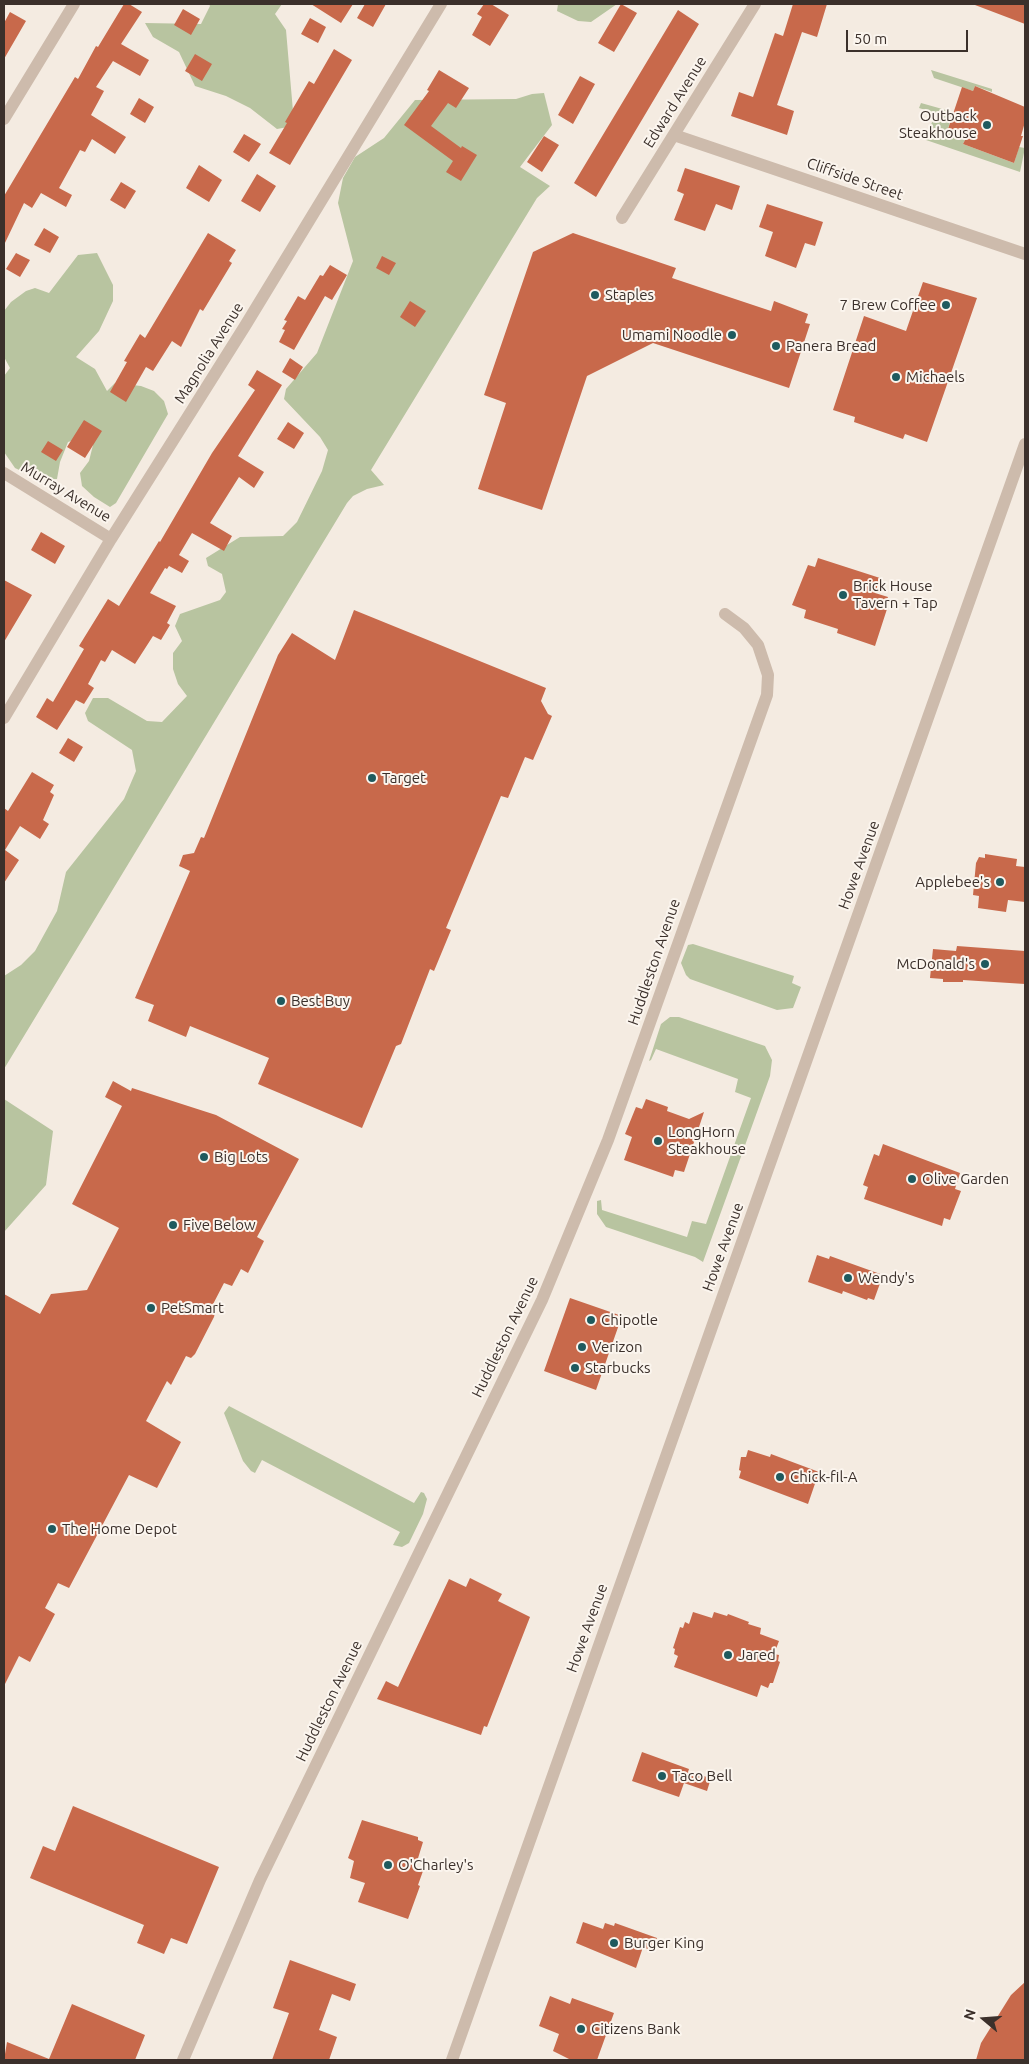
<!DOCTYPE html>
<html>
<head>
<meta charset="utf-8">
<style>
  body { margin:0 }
  #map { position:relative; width:1029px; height:2064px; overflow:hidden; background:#f4ebe1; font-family:Ubuntu,sans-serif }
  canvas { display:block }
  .frame { position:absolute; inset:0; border:5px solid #3b302b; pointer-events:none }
  .north { position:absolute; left:959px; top:1994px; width:50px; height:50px; -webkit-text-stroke:4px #fbf5ee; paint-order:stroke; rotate:288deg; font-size:14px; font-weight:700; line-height:20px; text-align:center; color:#3b302b }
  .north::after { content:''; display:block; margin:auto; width:18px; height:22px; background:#3b302b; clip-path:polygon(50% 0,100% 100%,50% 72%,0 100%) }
  .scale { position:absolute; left:846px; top:30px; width:122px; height:22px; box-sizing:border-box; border:2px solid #3b302b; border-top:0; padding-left:6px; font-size:15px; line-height:18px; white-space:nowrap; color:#3b302b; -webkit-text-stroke:4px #fbf5ee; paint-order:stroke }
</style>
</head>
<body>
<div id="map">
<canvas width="1029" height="2064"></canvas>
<div class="frame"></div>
<div class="north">N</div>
<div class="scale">50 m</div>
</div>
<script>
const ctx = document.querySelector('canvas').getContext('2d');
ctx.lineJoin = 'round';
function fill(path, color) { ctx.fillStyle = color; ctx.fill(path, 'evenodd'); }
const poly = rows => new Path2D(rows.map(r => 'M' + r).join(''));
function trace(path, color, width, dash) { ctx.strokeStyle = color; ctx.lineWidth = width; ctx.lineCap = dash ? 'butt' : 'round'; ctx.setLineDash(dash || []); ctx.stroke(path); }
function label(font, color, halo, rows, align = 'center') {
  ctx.font = font + ' Ubuntu,sans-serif'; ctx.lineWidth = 4; ctx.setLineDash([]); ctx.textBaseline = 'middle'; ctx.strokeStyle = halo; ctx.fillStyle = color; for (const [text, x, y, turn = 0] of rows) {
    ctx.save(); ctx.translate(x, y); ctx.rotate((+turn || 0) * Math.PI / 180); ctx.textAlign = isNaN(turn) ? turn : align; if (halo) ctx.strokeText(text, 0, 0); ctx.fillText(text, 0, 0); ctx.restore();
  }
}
const green = poly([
  [209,4,282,4,275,14,286,30,294,123,288,127,277,129,250,108,226,96,195,86,179,52,153,37,145,23,201,24,210,6],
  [558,4,617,4,591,22,578,21,557,11],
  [931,70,992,89,992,92,975,86,973,91,934,78],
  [544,93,552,125,520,167,550,186,537,198,371,470,384,485,367,489,353,496,347,503,4,1069,4,976,21,965,35,951,57,911,66,872,124,799,136,771,132,750,88,721,85,713,93,698,108,698,147,721,162,722,187,696,178,684,173,669,173,653,182,641,175,626,180,614,220,600,226,592,222,574,208,566,206,558,240,537,283,536,297,522,322,471,328,450,320,437,284,399,286,389,317,353,353,261,338,203,343,178,355,157,384,138,415,100,516,99,532,94],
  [921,103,953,112,947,132,966,138,963,144,1014,163,1019,147,1025,148,1020,172,926,140,935,113,919,108],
  [97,253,113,285,113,301,99,331,76,357,95,369,107,391,115,383,141,386,154,391,164,401,168,414,116,503,110,507,94,497,82,486,80,473,89,461,93,445,81,438,68,442,60,462,57,479,40,480,15,468,4,452,4,376,10,368,4,357,4,311,11,302,26,291,35,288,49,293,78,255],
  [693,944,794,976,792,983,801,987,793,1008,777,1010,690,979,686,975,681,963,688,945],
  [670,1017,679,1017,765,1046,772,1060,770,1076,703,1262,695,1257,606,1227,597,1214,597,1201,601,1200,602,1210,687,1237,692,1221,706,1224,751,1098,735,1092,738,1079,656,1049,651,1060,649,1061,661,1024],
  [4,1099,53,1131,46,1185,4,1232],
  [229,1406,414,1503,421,1492,424,1493,427,1499,423,1514,409,1543,402,1547,393,1545,400,1532,262,1460,255,1473,251,1471,243,1461,224,1413]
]);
const building = poly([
  [124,4,129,4,142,12,121,44,149,60,140,76,113,61,96,87,104,91,91,115,126,137,115,154,92,139,85,152,80,150,59,188,72,195,66,207,41,193,32,208,24,203,4,245,4,196,75,77,78,79,96,46,98,47],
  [311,4,353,4,341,23],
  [365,4,386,4,373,27,357,18],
  [484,4,491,4,509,15,490,46,472,35,482,17,477,14],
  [621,4,637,13,614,52,598,43],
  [793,4,827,4,817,37,802,32,777,105,794,111,787,135,731,116,739,92,753,97,775,33,783,36],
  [976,4,1025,4,1025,24,975,5],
  [183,9,200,19,191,35,174,25],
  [678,10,699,24,596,197,574,183],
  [10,12,26,21,4,59,4,23],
  [310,18,326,27,318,43,301,34],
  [334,49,352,60,290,165,269,153,287,123,285,122,309,81,314,84],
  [195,54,212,64,202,81,185,71],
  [439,70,469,88,456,108,448,103,431,126,461,148,462,146,477,155,461,181,446,172,453,161,404,125,429,91,427,90],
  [580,76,595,84,573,124,558,115],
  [975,86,1025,107,1025,122,1021,136,1023,136,1014,163,963,144,966,138,947,132,962,87,973,91],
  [139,98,154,107,145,123,130,114],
  [244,134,261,144,249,162,233,152],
  [544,136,559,145,542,172,527,162],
  [199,165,222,180,209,202,186,188],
  [685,168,740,186,732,210,716,204,705,231,674,220,684,194,677,191],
  [257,174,276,186,260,212,241,201],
  [121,182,136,191,125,209,110,200],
  [767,204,823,222,815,246,805,243,796,268,765,256,773,232,759,227],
  [44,228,59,237,50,253,34,245],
  [208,233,236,250,229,261,232,263,203,311,200,309,181,347,172,341,153,371,146,367,126,402,110,392,127,362,124,361,140,334,145,338],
  [573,233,676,268,672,278,771,311,774,301,808,314,805,323,810,324,789,388,653,343,587,376,542,510,478,489,506,403,484,395,533,252],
  [16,253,30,260,20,277,6,269],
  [382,256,396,263,389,275,376,268],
  [330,265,347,275,332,300,325,296,294,350,279,342,285,330,282,329,287,321,284,320,298,296,305,300,320,275,323,276],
  [923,282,977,298,927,442,905,434,903,439,854,422,855,417,833,410,864,316,906,331],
  [410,301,426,311,415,327,400,317],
  [290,358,303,367,295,380,282,372],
  [257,370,282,385,238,456,264,472,254,488,239,477,210,523,232,536,224,551,192,533,179,555,189,561,182,573,169,566,167,569,165,568,150,593,176,606,167,623,170,625,161,640,153,636,135,664,112,650,105,662,101,660,88,684,94,688,84,704,76,700,57,730,36,717,47,698,53,702,84,649,79,646,108,599,119,606,159,541,160,542,212,453,255,390,248,385],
  [84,420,102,431,85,458,67,447],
  [288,422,304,433,294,449,277,439],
  [48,441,63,450,56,461,41,452],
  [41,532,65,546,55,564,31,550],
  [818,558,880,578,875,593,888,597,884,608,887,609,875,646,837,633,838,629,804,618,806,610,792,605,808,565,815,567],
  [4,580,32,595,4,642],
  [354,610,546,688,541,701,548,714,552,716,533,760,525,757,508,798,501,796,446,928,451,930,434,971,430,969,401,1044,396,1046,362,1128,258,1084,269,1058,190,1026,186,1037,148,1021,154,1005,135,998,190,871,179,866,183,855,194,853,201,837,204,838,278,655,292,633,335,660],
  [68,738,83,747,74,762,59,753],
  [32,772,54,785,50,792,54,795,43,820,49,824,40,839,20,826,5,850,19,860,4,883,4,808,8,811],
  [985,854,1017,859,1016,866,1025,867,1025,902,1008,900,1006,912,978,908,979,896,973,895,976,863,979,857,985,858],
  [957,946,1025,951,1025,984,963,980,963,982,943,982,943,979,930,978,933,949,956,951],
  [113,1081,131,1091,132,1088,216,1115,299,1159,257,1237,264,1241,248,1273,241,1269,232,1286,224,1283,210,1310,215,1312,214,1317,195,1354,191,1358,186,1356,171,1385,167,1381,146,1421,181,1442,157,1488,129,1475,69,1588,58,1583,45,1608,55,1614,30,1662,19,1656,4,1686,4,1294,40,1314,51,1294,87,1290,119,1228,72,1204,122,1106,105,1097],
  [646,1099,668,1107,667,1111,689,1119,704,1112,684,1172,675,1170,673,1177,624,1160,632,1137,625,1134,636,1107,642,1109],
  [883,1144,960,1173,955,1189,961,1191,950,1220,944,1218,942,1226,864,1199,868,1187,863,1185,874,1154,879,1156],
  [817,1255,829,1259,830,1256,883,1275,874,1300,868,1298,867,1300,843,1291,842,1294,808,1282],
  [570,1298,622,1316,596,1390,544,1371],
  [748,1450,770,1457,771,1454,819,1472,808,1504,739,1478,741,1471,739,1470,741,1457,746,1457],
  [470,1578,502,1594,498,1601,530,1617,487,1727,484,1726,481,1735,377,1699,386,1681,398,1687,449,1579,466,1587],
  [693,1612,712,1618,714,1612,727,1616,728,1614,749,1622,748,1624,761,1628,760,1634,779,1641,774,1654,779,1655,778,1661,780,1662,773,1683,770,1683,768,1688,761,1685,757,1697,674,1667,678,1656,674,1654,675,1649,673,1648,680,1627,683,1628,685,1622,689,1624],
  [642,1752,689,1769,688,1772,711,1778,707,1791,684,1783,679,1797,632,1781],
  [73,1806,219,1867,187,1944,171,1938,164,1954,137,1943,144,1925,30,1878,43,1846,55,1851],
  [362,1820,418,1837,418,1840,423,1842,415,1868,423,1871,418,1885,420,1886,408,1919,358,1902,365,1883,350,1878,354,1861,348,1858],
  [583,1922,603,1929,605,1923,614,1926,615,1923,657,1938,652,1951,643,1947,636,1968,576,1943],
  [290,1960,356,1984,350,2001,332,1994,319,2030,337,2037,329,2060,272,2060,289,2013,273,2008],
  [1025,1982,1025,2060,976,2060,981,2043,1011,1995],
  [550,1996,570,2004,572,1998,614,2013,597,2060,571,2060,553,2051,559,2034,539,2026],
  [72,2004,145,2035,135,2060,4,2060,7,2042,49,2059]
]);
const minor = poly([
  [4,119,74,4],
  [674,135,1025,254],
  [622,218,755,4],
  [4,473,111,539],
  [4,718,111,539,245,326,441,4],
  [183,2060,260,1880,542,1300,608,1140,767,695,768,675,758,645,744,628,725,614]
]);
const tertiary = poly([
  [452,2060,1025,444]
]);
const markers = [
  [987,125,5,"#1f5a5e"],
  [595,295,5,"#1f5a5e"],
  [946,305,5,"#1f5a5e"],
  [732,335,5,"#1f5a5e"],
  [776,346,5,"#1f5a5e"],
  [896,377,5,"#1f5a5e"],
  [843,595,5,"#1f5a5e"],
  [372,778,5,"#1f5a5e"],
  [1000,882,5,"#1f5a5e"],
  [985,964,5,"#1f5a5e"],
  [281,1001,5,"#1f5a5e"],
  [658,1141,5,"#1f5a5e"],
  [204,1157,5,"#1f5a5e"],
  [912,1179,5,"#1f5a5e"],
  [173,1225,5,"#1f5a5e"],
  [848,1278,5,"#1f5a5e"],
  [151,1308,5,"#1f5a5e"],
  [591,1320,5,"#1f5a5e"],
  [582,1347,5,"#1f5a5e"],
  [575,1368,5,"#1f5a5e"],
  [780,1477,5,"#1f5a5e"],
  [52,1529,5,"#1f5a5e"],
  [728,1655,5,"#1f5a5e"],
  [662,1776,5,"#1f5a5e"],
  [388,1865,5,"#1f5a5e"],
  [614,1943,5,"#1f5a5e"],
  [581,2029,5,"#1f5a5e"]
];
const streetNames = [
  ["Edward Avenue",675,102,-58],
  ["Cliffside Street",855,179,19],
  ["Magnolia Avenue",209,353,-58],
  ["Murray Avenue",66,492,31],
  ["Howe Avenue",859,865,-70],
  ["Huddleston Avenue",654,962,-71],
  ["Howe Avenue",723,1247,-70],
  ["Huddleston Avenue",505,1337,-64],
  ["Howe Avenue",587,1628,-70],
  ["Huddleston Avenue",329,1701,-64]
];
const poiNames = [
  ["Outback",977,116,"right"],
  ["Steakhouse",977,133,"right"],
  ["Staples",605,295],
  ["7 Brew Coffee",936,305,"right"],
  ["Umami Noodle",722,335,"right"],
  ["Panera Bread",786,346],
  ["Michaels",906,377],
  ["Brick House",853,586],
  ["Tavern + Tap",853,603],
  ["Target",382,778],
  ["Applebee's",990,882,"right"],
  ["McDonald's",975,964,"right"],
  ["Best Buy",291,1001],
  ["LongHorn",668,1132],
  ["Steakhouse",668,1149],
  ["Big Lots",214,1157],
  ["Olive Garden",922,1179],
  ["Five Below",183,1225],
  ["Wendy's",858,1278],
  ["PetSmart",161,1308],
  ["Chipotle",601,1320],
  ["Verizon",592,1347],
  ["Starbucks",585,1368],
  ["Chick-fil-A",790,1477],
  ["The Home Depot",62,1529],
  ["Jared",738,1655],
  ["Taco Bell",672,1776],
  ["O'Charley's",398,1865],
  ["Burger King",624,1943],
  ["Citizens Bank",591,2029]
];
fill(green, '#b8c4a0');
fill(building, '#c8694b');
trace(minor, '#cdbbac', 12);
trace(tertiary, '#cdbbac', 12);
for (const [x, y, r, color] of markers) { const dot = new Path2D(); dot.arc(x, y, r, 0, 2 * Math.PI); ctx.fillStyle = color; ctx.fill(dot); trace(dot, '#fbf5ee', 2); }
label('15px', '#3b302b', '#fbf5ee', streetNames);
label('15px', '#3b302b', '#fbf5ee', poiNames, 'left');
</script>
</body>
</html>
